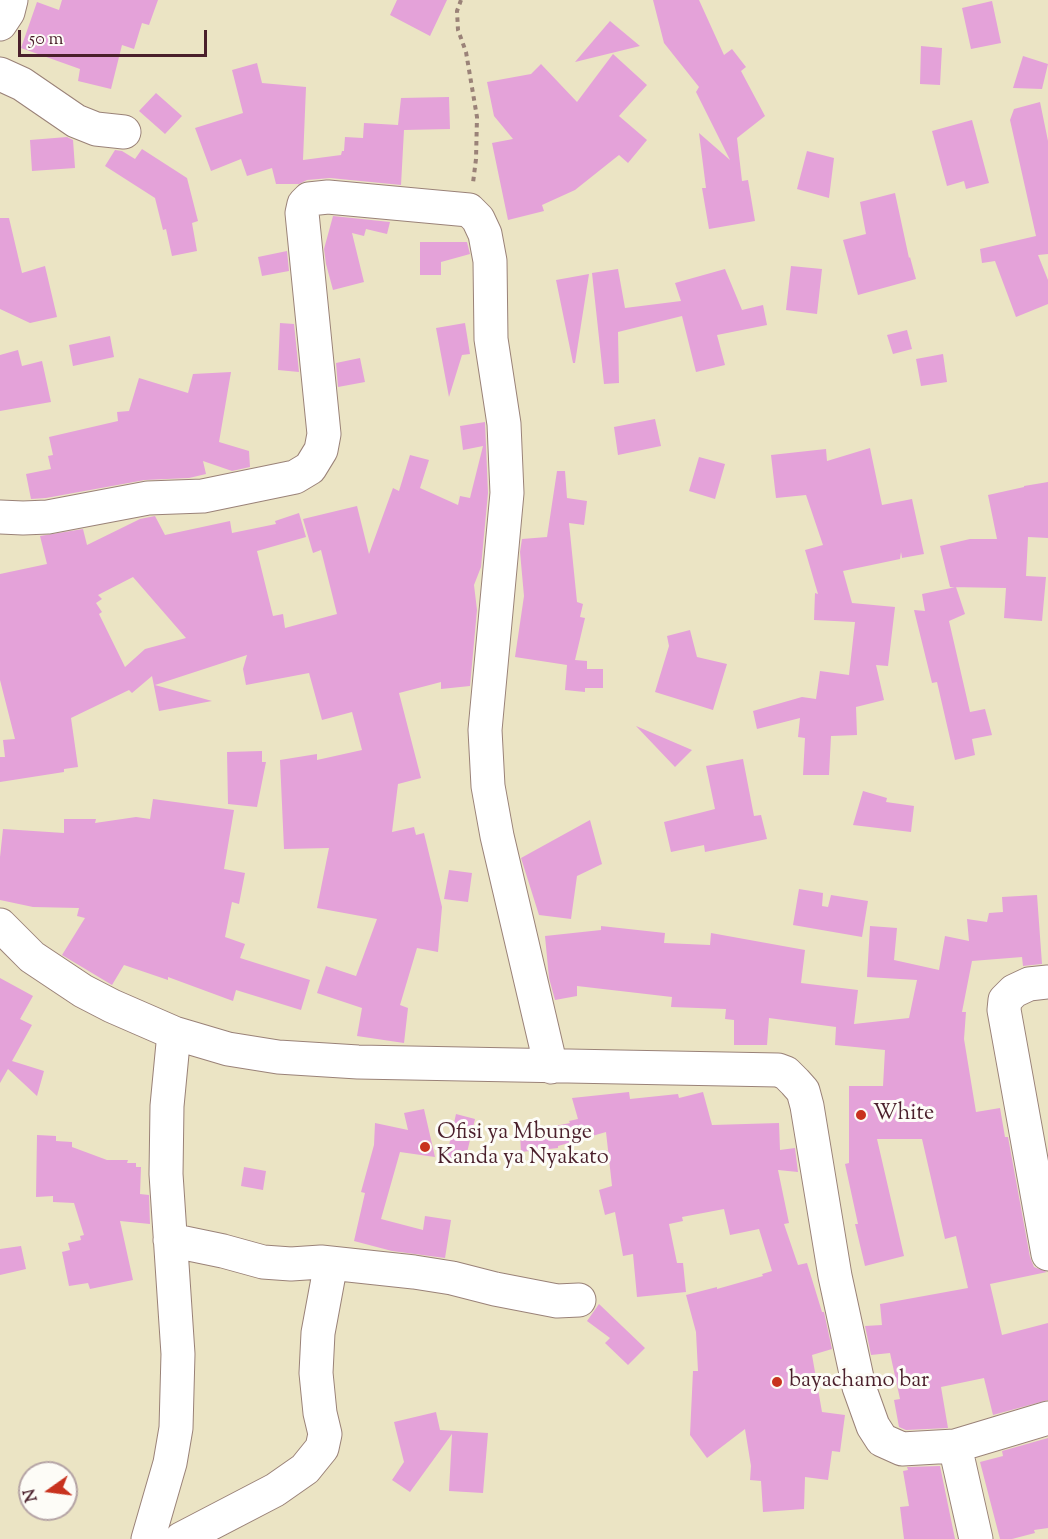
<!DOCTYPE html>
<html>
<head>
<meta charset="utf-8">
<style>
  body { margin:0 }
  #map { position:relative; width:1048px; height:1539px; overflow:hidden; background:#ebe4c4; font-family:"Sorts Mill Goudy",serif }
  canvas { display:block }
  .north { position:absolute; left:18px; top:1461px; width:60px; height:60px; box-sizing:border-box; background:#fdfcf7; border:2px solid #b5a4a5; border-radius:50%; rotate:256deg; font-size:16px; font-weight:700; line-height:24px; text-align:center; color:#4a1f2b }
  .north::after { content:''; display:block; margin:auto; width:21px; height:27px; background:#c8321e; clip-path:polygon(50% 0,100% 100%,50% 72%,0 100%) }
  .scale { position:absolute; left:18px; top:30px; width:189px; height:27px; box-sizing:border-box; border:3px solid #4a1f2b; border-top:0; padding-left:8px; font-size:18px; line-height:21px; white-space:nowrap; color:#4a1f2b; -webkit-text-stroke:4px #fdfcf7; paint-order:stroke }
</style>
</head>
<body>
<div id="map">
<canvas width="1048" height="1539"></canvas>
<div class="north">N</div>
<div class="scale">50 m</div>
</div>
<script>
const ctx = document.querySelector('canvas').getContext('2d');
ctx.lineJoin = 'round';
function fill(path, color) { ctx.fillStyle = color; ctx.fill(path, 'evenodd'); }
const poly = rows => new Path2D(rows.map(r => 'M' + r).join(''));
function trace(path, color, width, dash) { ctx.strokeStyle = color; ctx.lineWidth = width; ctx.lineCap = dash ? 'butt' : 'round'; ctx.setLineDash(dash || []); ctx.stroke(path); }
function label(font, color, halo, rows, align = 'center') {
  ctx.font = font + ' "Sorts Mill Goudy",serif'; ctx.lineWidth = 6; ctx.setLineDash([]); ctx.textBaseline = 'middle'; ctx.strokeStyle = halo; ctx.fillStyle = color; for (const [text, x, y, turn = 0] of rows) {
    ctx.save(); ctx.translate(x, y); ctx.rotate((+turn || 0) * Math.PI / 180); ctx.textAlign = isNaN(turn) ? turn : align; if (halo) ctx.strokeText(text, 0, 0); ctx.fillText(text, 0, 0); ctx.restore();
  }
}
const building = poly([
  [62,0,158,0,149,25,142,23,134,49,122,45,111,89,78,81,80,69,21,48,37,2,59,10],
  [397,0,447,0,430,36,390,15],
  [653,0,699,0,724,55,732,49,746,67,741,71,765,116,737,138,742,181,748,180,755,221,709,229,702,188,706,188,699,133,730,160,696,92,699,87,664,43],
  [992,1,1001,43,971,49,962,8],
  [610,21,640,46,575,62],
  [921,46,942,48,940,85,920,84],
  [613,54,647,85,619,116,647,140,628,163,619,155,575,190,542,205,544,211,508,220,492,143,513,139,494,116,487,82,531,74,541,64,577,102],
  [1023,56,1048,64,1042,89,1013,88],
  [257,63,262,83,306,87,303,160,341,155,342,151,344,151,345,137,363,138,364,123,398,125,401,98,449,97,450,129,404,130,401,185,330,178,307,180,299,184,276,184,272,168,247,176,241,159,211,171,195,128,243,113,232,70],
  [156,93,182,116,165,134,139,111],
  [1040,102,1048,141,1048,254,1038,255,1048,280,1048,304,1016,317,995,261,982,263,980,249,1036,236,1010,120,1014,109],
  [972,120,989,183,966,189,964,181,947,186,932,131],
  [67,137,73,140,75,168,32,171,30,140],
  [142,149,187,178,198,221,192,223,197,251,172,256,166,229,163,230,155,198,105,166,115,150,122,151,135,159],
  [807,151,834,158,829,198,797,189],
  [895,193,909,258,910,257,916,279,858,295,843,240,866,234,860,202],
  [333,216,390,222,387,234,366,229,364,236,352,233,364,282,333,290,326,264,324,249],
  [0,218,9,218,22,273,45,266,57,317,30,323,0,309],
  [420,242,467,242,470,254,441,262,441,275,420,275],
  [287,251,289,271,262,276,258,257],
  [791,266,822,269,817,314,786,310],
  [618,269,625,308,681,301,675,283,725,269,742,310,763,305,767,325,717,335,725,365,696,372,682,316,618,332,619,383,604,384,592,273],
  [589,274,575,363,573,363,556,280],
  [280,323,294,324,299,372,278,370],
  [465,323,470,354,462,355,449,397,436,328],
  [907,330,912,349,893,354,887,335],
  [110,336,114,357,73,366,69,345],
  [18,350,22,366,42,361,51,402,0,411,0,355],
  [943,354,947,382,921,386,916,359],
  [360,358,365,382,338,387,336,363],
  [231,372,219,442,249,451,250,467,232,471,203,461,206,474,189,478,145,480,46,498,31,499,26,474,51,469,48,456,53,455,49,437,118,421,117,412,129,411,139,378,188,393,193,374],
  [655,419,661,446,618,455,614,427],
  [485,422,488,493,481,567,474,585,477,610,470,686,441,689,441,682,399,693,421,778,398,784,392,832,414,827,416,835,424,833,442,907,438,952,417,948,400,1005,408,1008,404,1043,357,1036,362,1008,317,993,326,966,356,976,377,919,317,908,329,848,284,849,280,760,317,754,317,760,362,750,352,712,322,720,309,673,246,685,243,669,247,655,155,685,212,701,159,711,152,676,132,693,129,690,71,718,78,767,64,769,64,772,0,782,0,757,5,757,3,740,15,739,0,680,0,574,47,564,40,536,83,529,87,545,140,519,155,516,165,535,230,521,232,533,276,524,275,521,299,513,306,537,257,551,273,616,283,614,285,628,337,614,321,550,313,553,303,519,357,506,369,554,393,488,399,491,410,455,429,460,420,488,458,505,460,496,470,498,483,446,463,450,460,426],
  [133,577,186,638,145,649,125,667,99,614,102,612,96,603,102,599,98,595],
  [870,448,882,505,912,499,924,554,902,558,901,552,900,559,843,571,852,603,895,607,888,666,876,665,884,700,856,707,857,735,831,736,829,775,803,775,805,738,798,737,800,718,757,729,753,711,802,697,816,699,820,671,849,675,855,622,814,620,815,593,818,594,805,550,823,545,806,495,776,498,771,455,826,449,827,461],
  [699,457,725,464,715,499,689,491],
  [557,471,565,471,567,498,587,501,584,525,569,523,577,602,583,604,580,617,585,618,575,660,587,661,587,669,603,669,603,688,585,688,585,692,565,690,567,665,515,657,524,596,520,552,522,539,547,537],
  [1048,482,1048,538,1028,537,1026,576,1046,577,1042,621,1004,618,1006,588,950,587,940,546,970,539,997,539,988,495,1024,487,1024,486],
  [956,587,965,614,949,621,970,712,985,709,992,735,972,739,975,755,955,760,937,682,932,683,914,610,925,611,922,594],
  [690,630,697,657,727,664,713,710,655,692,669,646,667,636],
  [636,726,692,750,675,767],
  [262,751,262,762,266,762,257,807,228,804,227,752],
  [743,759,754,816,761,815,767,839,705,852,704,845,671,852,664,822,715,809,706,766],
  [863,791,887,798,886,802,914,806,911,832,853,825],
  [153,799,234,810,224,869,245,873,239,904,232,902,225,937,245,944,240,958,310,980,301,1010,236,990,233,1001,168,977,168,980,124,965,112,985,62,955,85,918,77,916,79,908,33,907,0,900,0,857,3,829,64,833,64,819,96,819,95,823,136,817,150,819],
  [590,820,602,864,577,876,571,919,539,915,521,858],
  [449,870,472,873,468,902,444,899],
  [799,889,823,893,822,906,828,907,831,895,868,901,862,937,793,925],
  [1037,895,1042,964,1023,966,1022,957,972,961,962,1012,966,1012,964,1039,976,1112,1000,1108,1005,1137,1008,1137,1030,1257,1034,1267,1047,1272,990,1284,1002,1335,1048,1323,1048,1400,993,1415,984,1378,941,1387,948,1428,906,1430,899,1427,894,1400,900,1399,890,1353,871,1355,865,1326,882,1325,880,1304,968,1288,956,1236,945,1239,922,1139,877,1139,904,1256,865,1266,855,1224,858,1224,845,1164,849,1163,849,1086,883,1086,885,1050,835,1045,836,1027,769,1018,767,1045,734,1045,734,1020,725,1019,726,1009,671,1007,672,997,577,986,577,996,555,1000,549,978,545,936,601,930,601,926,665,933,664,943,710,945,711,933,805,950,801,983,858,990,854,1024,909,1018,917,980,867,977,870,926,897,928,894,960,939,970,945,936,969,941,967,919,987,922,989,913,1003,912,1002,897],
  [0,978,33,996,20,1019,32,1025,12,1061,44,1071,37,1096,8,1069,0,1083],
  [629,1092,630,1099,678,1094,679,1098,703,1092,712,1125,779,1123,780,1150,795,1148,798,1172,778,1170,789,1223,784,1224,798,1265,807,1263,822,1312,824,1312,832,1349,812,1355,822,1412,845,1415,840,1452,832,1451,828,1480,805,1477,804,1509,763,1512,761,1481,750,1480,751,1466,745,1429,707,1458,690,1435,693,1371,698,1371,696,1332,686,1295,717,1287,717,1289,763,1276,762,1274,772,1271,759,1229,730,1235,724,1209,682,1217,683,1221,669,1224,677,1263,683,1263,686,1292,637,1297,633,1254,623,1256,615,1212,605,1215,599,1190,612,1186,606,1132,558,1146,558,1148,521,1152,520,1133,570,1123,569,1121,578,1119,572,1098],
  [424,1109,435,1157,400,1152,381,1219,423,1230,425,1216,451,1220,445,1258,392,1251,354,1241,365,1193,361,1192,374,1145,375,1123,408,1130,404,1113],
  [456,1114,475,1119,465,1161,446,1159],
  [37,1135,56,1136,56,1141,72,1142,72,1147,107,1160,128,1160,127,1163,136,1163,136,1167,141,1167,140,1194,149,1195,150,1224,120,1221,133,1280,90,1289,88,1283,69,1286,62,1252,70,1250,68,1243,81,1240,80,1236,84,1235,74,1203,53,1202,53,1196,36,1197],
  [244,1167,266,1171,263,1190,241,1186],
  [21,1246,26,1269,0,1275,0,1249],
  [599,1304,645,1348,628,1365,605,1343,610,1338,587,1321],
  [436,1412,440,1430,488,1433,483,1493,449,1491,452,1434,410,1492,392,1480,404,1462,394,1422],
  [1048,1438,1048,1528,1034,1530,1035,1533,1012,1539,1000,1539,980,1462,1003,1456,1002,1451],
  [940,1466,955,1539,904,1539,900,1507,909,1506,903,1471,908,1470,907,1467]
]);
const path = poly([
  [461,0,457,11,458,30,466,52,477,117,476,159,473,183]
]);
const minor = poly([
  [0,24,8,12,11,0],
  [0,74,22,84,76,121,96,129,124,132],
  [0,517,23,518,48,517,148,498,203,496,295,477,310,468,321,450,324,434,302,213,304,204,309,199,328,197,469,210,478,219,485,234,490,261,491,339,504,424,507,493,485,730,488,786,497,836,551,1067],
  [0,925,32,957,83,991,112,1006,174,1033,228,1049,278,1057,358,1062,778,1070,786,1073,795,1082,803,1091,807,1106,835,1276,859,1387,873,1426,882,1440,902,1449,955,1446,1048,1418],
  [1048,982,1029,984,1014,991,1005,1000,1004,1010,1048,1254],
  [170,1240,223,1251,263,1262,291,1264,321,1262,414,1272,452,1278,495,1289,557,1301,579,1300],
  [955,1446,976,1539],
  [148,1539,170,1463,176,1428,178,1354,166,1174,167,1106,174,1033],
  [181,1539,275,1490,305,1469,322,1448,325,1434,320,1413,316,1373,318,1333,331,1263]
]);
const markers = [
  [861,1115,6,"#c8321e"],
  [425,1147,6,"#c8321e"],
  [777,1382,6,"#c8321e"]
];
const poiNames = [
  ["White",873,1115],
  ["Ofisi ya Mbunge",437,1134],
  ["Kanda ya Nyakato",437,1159],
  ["bayachamo bar",789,1382]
];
fill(building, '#e4a2d9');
trace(minor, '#9a8278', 35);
trace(path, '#9a8278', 4, [4.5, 4.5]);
trace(minor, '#fff', 33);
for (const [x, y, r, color] of markers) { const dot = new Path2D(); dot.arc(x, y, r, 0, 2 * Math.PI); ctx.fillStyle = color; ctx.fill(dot); trace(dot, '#fdfcf7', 2); }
label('22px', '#4a1f2b', '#fdfcf7', poiNames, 'left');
</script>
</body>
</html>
